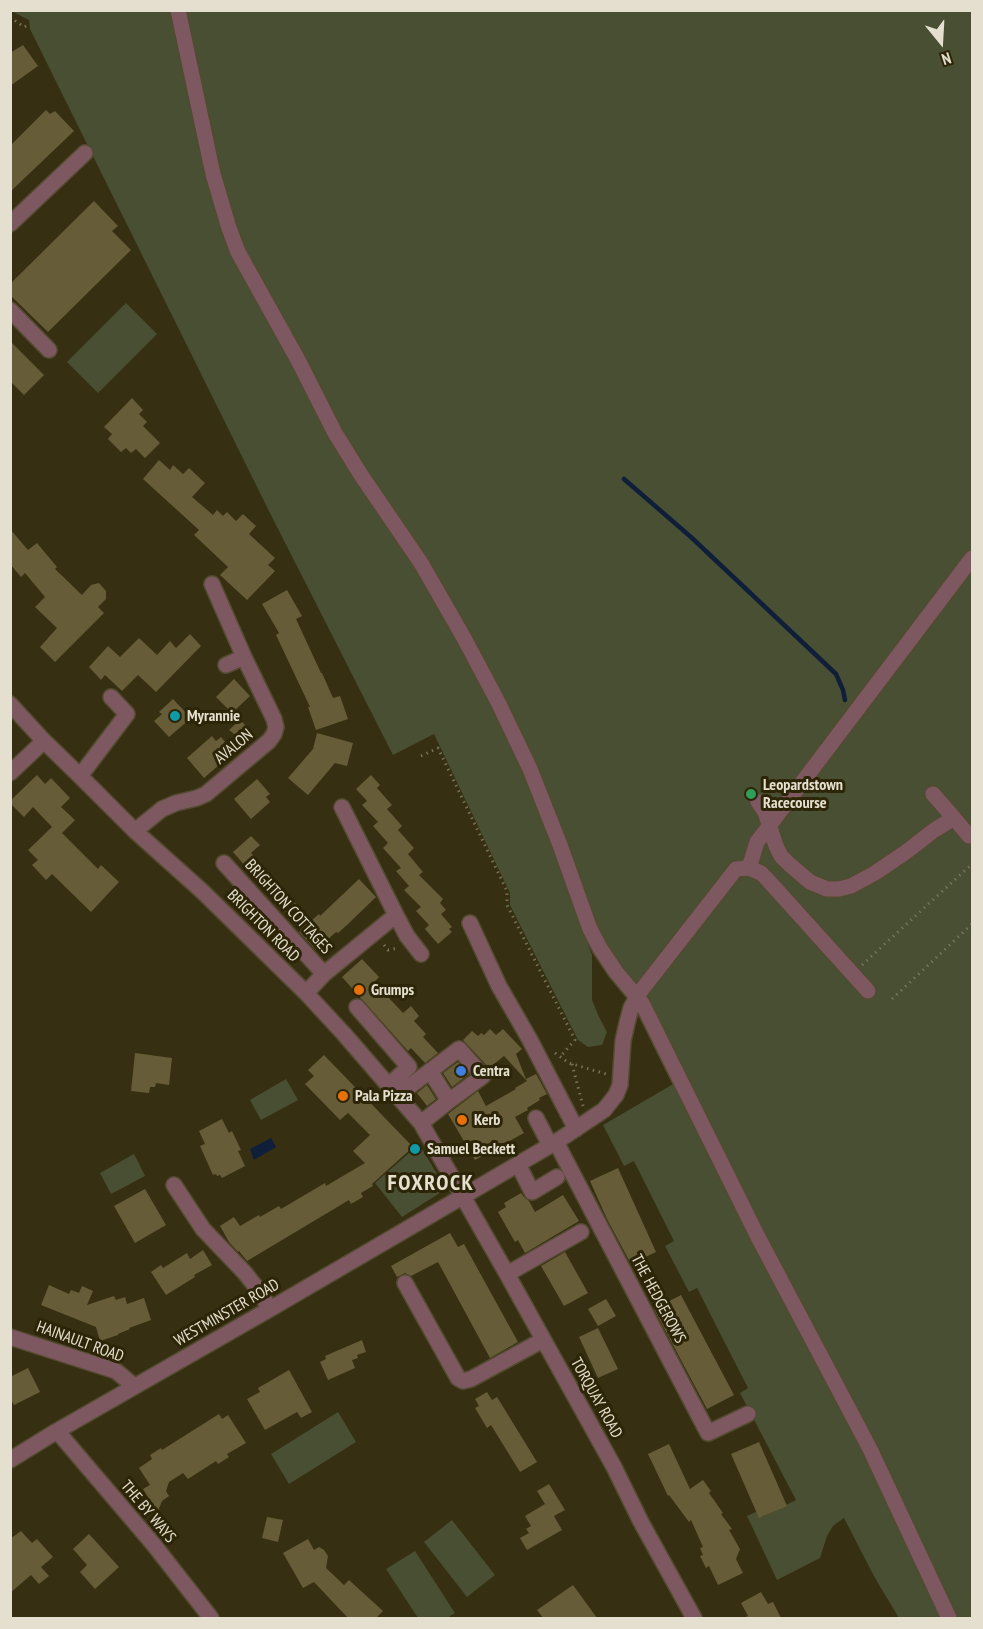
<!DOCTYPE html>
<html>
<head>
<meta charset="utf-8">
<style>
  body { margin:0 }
  #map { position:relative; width:983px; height:1629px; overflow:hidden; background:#372f12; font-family:"PT Sans Narrow",sans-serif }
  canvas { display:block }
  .frame { position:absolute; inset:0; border:12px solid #e4dfce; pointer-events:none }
  .north { position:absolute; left:911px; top:12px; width:60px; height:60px; -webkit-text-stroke:4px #2d2507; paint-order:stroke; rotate:162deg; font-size:16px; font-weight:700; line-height:24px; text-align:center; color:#e4dfce }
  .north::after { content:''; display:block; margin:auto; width:21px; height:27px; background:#e4dfce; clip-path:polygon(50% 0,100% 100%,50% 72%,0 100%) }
</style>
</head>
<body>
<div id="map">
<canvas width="983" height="1629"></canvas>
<div class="frame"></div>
<div class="north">N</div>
</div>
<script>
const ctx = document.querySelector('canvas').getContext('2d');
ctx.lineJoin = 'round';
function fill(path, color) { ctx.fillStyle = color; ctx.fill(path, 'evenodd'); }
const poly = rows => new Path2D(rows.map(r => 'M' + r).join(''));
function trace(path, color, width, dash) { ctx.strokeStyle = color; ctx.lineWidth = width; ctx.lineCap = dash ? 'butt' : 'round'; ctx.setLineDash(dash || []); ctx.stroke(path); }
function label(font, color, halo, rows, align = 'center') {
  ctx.font = font + ' "PT Sans Narrow",sans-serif'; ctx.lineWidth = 6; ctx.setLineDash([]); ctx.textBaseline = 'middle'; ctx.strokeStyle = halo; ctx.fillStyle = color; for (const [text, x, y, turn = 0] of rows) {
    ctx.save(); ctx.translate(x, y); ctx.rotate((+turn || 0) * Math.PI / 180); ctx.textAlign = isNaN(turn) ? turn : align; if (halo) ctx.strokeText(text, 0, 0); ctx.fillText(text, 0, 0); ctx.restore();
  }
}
const green = poly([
  [11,11,972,11,972,1618,899,1618,875,1578,844,1518,833,1526,827,1536,820,1558,777,1580,747,1516,758,1511,762,1517,796,1500,740,1393,748,1388,697,1288,689,1292,665,1246,674,1241,634,1161,624,1166,603,1125,675,1083,638,1014,627,997,609,976,558,859,592,955,592,1000,599,1017,607,1032,602,1045,588,1047,578,1040,510,905,510,893,434,734,393,755,272,517,30,29,29,20],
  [126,303,157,334,98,393,67,362],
  [286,1079,298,1100,261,1120,250,1100],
  [419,1144,446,1189,402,1217,375,1183],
  [134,1154,145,1176,111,1194,100,1173],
  [338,1412,356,1442,289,1484,271,1454],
  [452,1520,495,1575,467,1597,424,1542],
  [415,1551,455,1613,447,1618,418,1618,386,1569]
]);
const water = poly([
  [271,1138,276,1147,254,1160,250,1149]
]);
const stream = poly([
  [624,479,692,538,836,674,843,690,845,700]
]);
const building = poly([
  [23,45,38,66,10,86,10,53],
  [46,110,50,114,55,111,74,131,10,192,11,145],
  [94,201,118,226,112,231,131,250,48,332,10,295,10,284],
  [10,341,44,375,24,395,10,381],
  [132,398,143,410,139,414,147,422,143,426,160,443,145,458,136,449,131,453,126,448,121,452,108,439,112,434,104,427],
  [159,460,170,470,173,465,183,474,189,468,205,483,192,497,213,515,217,510,223,516,227,512,236,521,243,514,256,526,249,534,275,558,268,565,275,571,247,600,220,575,228,567,194,535,199,530,143,479],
  [10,529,28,550,37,543,57,567,55,569,82,595,91,585,99,583,106,591,106,599,98,607,104,613,55,662,40,647,57,628,35,607,45,597,25,573,21,577,10,564],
  [287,590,302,616,296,619,321,673,322,673,333,698,340,696,348,719,316,730,308,707,310,707,276,635,279,633,262,604],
  [190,634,201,646,156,692,138,675,122,691,105,675,101,680,89,667,108,646,120,657,139,638,157,655,170,641,176,648],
  [234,679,250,696,232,713,216,697],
  [173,699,191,718,169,737,154,721,162,714,159,712],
  [240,720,256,736,248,745,229,730],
  [317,733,353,743,347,766,335,763,308,795,288,778,313,749],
  [212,736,216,741,221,737,234,752,204,778,187,758],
  [37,775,45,784,51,778,70,798,61,807,75,820,62,833,98,869,101,865,119,882,91,912,52,874,46,880,32,865,38,860,28,850,52,827,33,807,24,817,10,803,10,801],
  [371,775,380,785,377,788,392,805,387,809,402,826,398,830,414,848,408,854,423,872,419,875,443,899,440,903,446,910,441,914,452,927,449,929,452,932,438,944,425,929,429,925,416,911,421,907,404,890,409,886,396,871,401,868,383,848,388,843,373,826,378,822,362,805,367,801,356,789],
  [257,779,270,794,266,797,270,802,251,819,234,799],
  [251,836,260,845,251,853,311,921,319,914,320,916,359,879,376,897,347,925,338,933,336,932,316,950,299,932,301,930,233,852],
  [362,959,379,977,374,982,403,1013,411,1006,419,1016,414,1021,426,1034,423,1037,438,1053,425,1063,411,1048,408,1051,342,977],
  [490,1029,496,1035,503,1029,522,1049,516,1054,526,1079,536,1074,547,1094,539,1098,540,1100,527,1108,528,1110,515,1117,524,1133,475,1160,448,1114,478,1091,486,1106,516,1089,515,1088,527,1081,504,1056,489,1068,463,1040,472,1031,478,1036,481,1033,484,1035],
  [135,1053,172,1058,169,1085,156,1083,155,1087,150,1087,149,1093,131,1091],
  [324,1055,413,1147,372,1184,373,1186,361,1193,363,1197,351,1204,349,1200,247,1261,239,1251,238,1252,229,1242,220,1226,234,1217,240,1226,259,1215,260,1217,279,1206,281,1209,325,1183,326,1186,365,1163,353,1151,370,1135,348,1113,340,1120,305,1084,314,1076,308,1070],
  [458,1062,469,1074,452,1087,443,1073],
  [427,1085,436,1099,427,1106,417,1093],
  [222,1119,229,1133,232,1131,241,1150,238,1151,245,1166,222,1178,220,1175,217,1176,216,1174,213,1175,200,1146,205,1144,199,1131],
  [618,1168,656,1252,631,1264,607,1219,590,1181],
  [145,1189,166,1225,135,1243,114,1206],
  [521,1193,524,1197,529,1201,535,1212,563,1195,579,1221,525,1253,518,1240,515,1242,498,1212,506,1207,504,1203],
  [450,1233,458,1247,464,1244,518,1342,490,1358,438,1262,411,1276,405,1273,397,1277,391,1266],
  [203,1250,212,1265,194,1275,195,1277,166,1295,151,1272,161,1265,163,1268,187,1253,190,1259],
  [565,1252,588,1293,564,1306,541,1266],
  [49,1285,69,1294,71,1290,79,1293,82,1286,93,1291,87,1305,114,1296,116,1300,125,1297,127,1304,144,1298,151,1320,129,1328,130,1329,118,1334,118,1335,100,1341,96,1327,41,1305],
  [681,1295,734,1395,707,1409,654,1309],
  [606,1299,616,1316,598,1326,588,1309],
  [598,1328,618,1369,598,1378,579,1337],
  [362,1340,366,1352,357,1355,358,1358,352,1360,355,1368,328,1380,320,1362,326,1359,325,1356],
  [28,1368,40,1392,14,1405,10,1398,10,1377],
  [289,1370,312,1412,301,1418,297,1412,265,1430,247,1399,260,1392,258,1388],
  [487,1392,492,1400,497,1397,537,1462,520,1472,491,1425,487,1428,475,1408,479,1406,475,1399],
  [219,1414,222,1419,228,1415,246,1443,227,1454,229,1457,218,1464,216,1461,188,1479,183,1473,169,1482,166,1491,169,1496,162,1501,158,1511,156,1509,150,1509,144,1501,148,1497,143,1489,150,1485,139,1468,152,1459,150,1455,161,1448,162,1450],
  [759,1442,787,1506,759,1518,731,1454],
  [669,1444,690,1489,703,1480,711,1491,709,1493,723,1513,721,1514,732,1529,729,1530,740,1549,736,1559,743,1573,718,1585,709,1566,706,1568,700,1556,703,1555,700,1548,703,1547,691,1520,689,1522,669,1495,668,1496,648,1454],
  [549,1484,565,1510,554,1516,562,1530,527,1550,520,1538,529,1533,526,1529,531,1526,525,1516,545,1504,537,1491],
  [267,1517,283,1520,278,1542,262,1538],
  [21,1531,32,1543,37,1539,53,1557,41,1567,49,1576,39,1584,31,1575,10,1593,10,1539],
  [89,1534,119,1567,95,1589,80,1572,87,1565,73,1549],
  [308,1539,314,1550,319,1547,324,1550,328,1556,326,1568,344,1585,349,1580,383,1611,376,1618,348,1618,314,1582,303,1588,283,1553],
  [573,1585,597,1618,543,1618,537,1610],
  [761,1592,768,1604,773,1602,781,1618,743,1618,748,1616,741,1603]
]);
const path = poly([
  [10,17,24,27,29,25],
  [421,756,438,748,507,891,507,905,575,1040,560,1057],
  [384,945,388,950,399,948],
  [862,965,972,864],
  [892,999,972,924],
  [555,1053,569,1063,606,1074],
  [572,1064,583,1106]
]);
const minor = poly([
  [178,10,213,174,229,228,238,252,298,360,335,433,361,475,421,563,464,638,498,702,530,769,560,845,590,929,600,948,616,972,642,1003,758,1237,870,1449,949,1618],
  [10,224,85,153],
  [10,310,49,350],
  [226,665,244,657],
  [10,704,44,741,80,776,135,831,203,892,306,993,344,1034,421,1123,507,1274,614,1467,641,1522,694,1618],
  [10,773,44,741],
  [80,776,127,714,111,697],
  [933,794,954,818],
  [758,802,765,812,776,846,781,856,789,864,810,882,827,889,839,889,851,886,875,873,906,852,933,831,954,818,969,836],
  [342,807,396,915,407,936,421,954],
  [135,831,162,809,176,803,197,798,206,794,269,741,274,734,276,727,274,719,244,657,212,584],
  [224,863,324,974],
  [749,868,757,842,972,558],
  [470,923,499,986,530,1040,576,1129],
  [306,993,324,974,396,915],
  [357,1007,409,1067,389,1085],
  [430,1071,459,1049,483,1076,449,1101],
  [398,1095,430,1071,449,1101,421,1123],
  [536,1118,550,1145],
  [556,1142,708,1433,748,1414],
  [518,1164,532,1192,557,1177],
  [174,1185,203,1229,245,1273,259,1291,270,1309],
  [507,1274,581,1232],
  [405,1283,458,1378,463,1381,471,1379,543,1340],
  [10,1337,116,1371,134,1386],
  [57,1431,154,1545,211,1618],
  [10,1460,57,1431,270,1309,556,1142,604,1110,616,1095,620,1085,623,1041,627,1023,631,1008,640,992,736,869,749,868,761,873,766,878,868,991]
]);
const markers = [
  [175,716,6,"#0f9aa8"],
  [751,794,6,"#2e9e5b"],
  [359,990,6,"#e8710a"],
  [461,1071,6,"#3f7fe0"],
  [343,1096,6,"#e8710a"],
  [462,1120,6,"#e8710a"],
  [415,1149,6,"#0f9aa8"]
];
const poiNames = [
  ["Myrannie",187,716],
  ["Leopardstown",763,785],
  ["Racecourse",763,803],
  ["Grumps",371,990],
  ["Centra",473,1071],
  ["Pala Pizza",355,1096],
  ["Kerb",474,1120],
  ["Samuel Beckett",427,1149]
];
const streetNames = [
  ["AVALON",234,747,-40],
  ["BRIGHTON COTTAGES",288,907,48],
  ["BRIGHTON ROAD",263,926,45],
  ["THE HEDGEROWS",658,1299,62],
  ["WESTMINSTER ROAD",227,1313,-30],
  ["HAINAULT ROAD",80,1342,20],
  ["TORQUAY ROAD",596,1398,61],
  ["THE BY WAYS",148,1512,50]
];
const districtNames = [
  ["FOXROCK",431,1184]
];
fill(green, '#484f32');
fill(water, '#101f39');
trace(stream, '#101f39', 4.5);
fill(building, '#665c38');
trace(minor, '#534b30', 18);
trace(path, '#787159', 3, [1.5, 4.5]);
trace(minor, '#7e5861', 15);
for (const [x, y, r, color] of markers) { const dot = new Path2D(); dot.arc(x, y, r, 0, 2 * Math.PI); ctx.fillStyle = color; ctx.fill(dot); trace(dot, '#2d2507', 2); }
label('bold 16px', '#e4dfce', '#2d2507', poiNames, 'left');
label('16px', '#e4dfce', '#2d2507', streetNames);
ctx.letterSpacing = '1.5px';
label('bold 22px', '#e4dfce', '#2d2507', districtNames);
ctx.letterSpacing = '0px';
</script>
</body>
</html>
